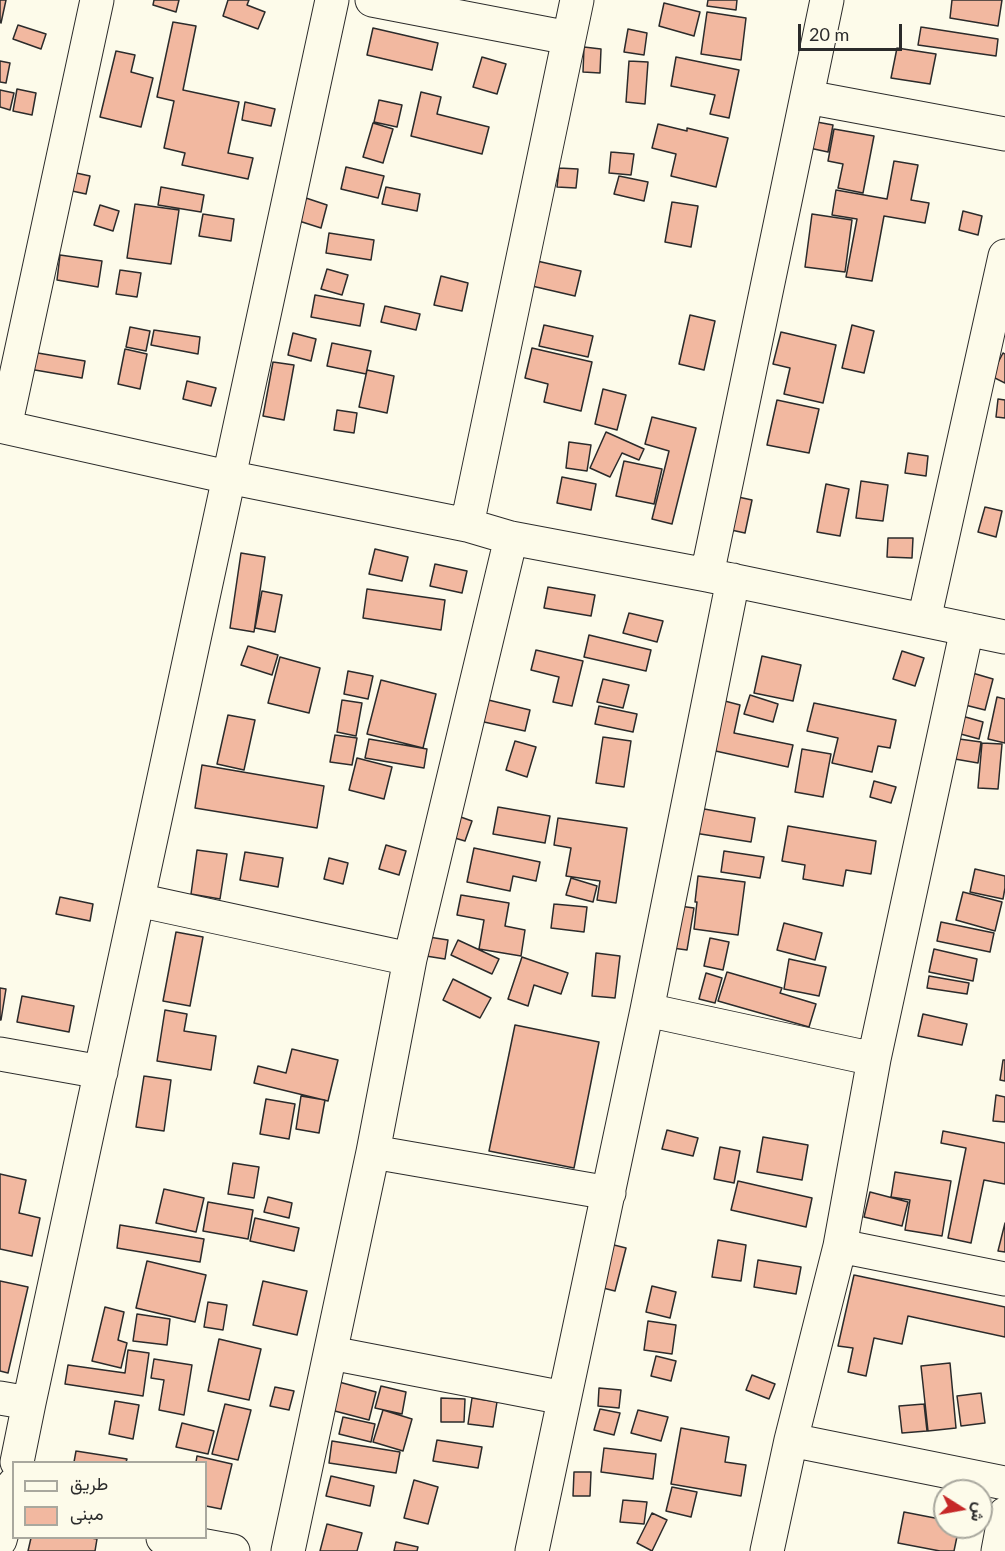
<!DOCTYPE html>
<html>
<head>
<meta charset="utf-8">
<style>
  body { margin:0 }
  #map { position:relative; width:1005px; height:1551px; overflow:hidden; background:#fdfbea; font-family:Lato,Vazirmatn,sans-serif }
  canvas { display:block }
  .legend { position:absolute; left:12px; top:1461px; width:195px; height:78px; box-sizing:border-box; background:#fdfbea; border:2px solid #a9a89e; margin:0; padding:8px 10px; list-style:none; font-size:18px; color:#2b2b2b }
  .legend li { display:flex; align-items:center; gap:12px; height:30px }
  .legend b { width:30px; border:2px solid #a9a89e }
  .north { position:absolute; left:933px; top:1479px; width:60px; height:60px; box-sizing:border-box; background:#fdfbea; border:2px solid #a9a89e; border-radius:50%; rotate:101deg; font-size:16px; font-weight:700; line-height:24px; text-align:center; color:#2b2b2b }
  .north::after { content:''; display:block; margin:auto; width:21px; height:27px; background:#c62828; clip-path:polygon(50% 0,100% 100%,50% 72%,0 100%) }
  .scale { position:absolute; left:798px; top:24px; width:104px; height:27px; box-sizing:border-box; border:3px solid #2b2b2b; border-top:0; padding-left:8px; font-size:18px; line-height:21px; white-space:nowrap; color:#2b2b2b; -webkit-text-stroke:4px #fdfbea; paint-order:stroke }
</style>
</head>
<body>
<div id="map">
<canvas width="1005" height="1551"></canvas>
<ul class="legend">
<li><b style="height:8px;background:#fdfbea"></b>طريق</li>
<li><b style="height:16px;background:#f2b8a0"></b>مبنى</li>
</ul>
<div class="north">ش</div>
<div class="scale">20 m</div>
</div>
<script>
const ctx = document.querySelector('canvas').getContext('2d');
ctx.lineJoin = 'round';
function fill(path, color) { ctx.fillStyle = color; ctx.fill(path, 'evenodd'); }
const poly = rows => new Path2D(rows.map(r => 'M' + r).join(''));
function trace(path, color, width, dash) { ctx.strokeStyle = color; ctx.lineWidth = width; ctx.lineCap = dash ? 'butt' : 'round'; ctx.setLineDash(dash || []); ctx.stroke(path); }
const building = poly([
  [0,0,6,0,1,23,0,22,0,0],
  [154,0,179,0,176,12,153,5,154,0],
  [228,0,249,0,247,5,265,12,258,29,223,16,228,0],
  [708,0,737,0,736,10,707,6,708,0],
  [952,0,1002,0,998,26,950,18,952,0],
  [664,3,700,12,694,36,659,26,664,3],
  [707,12,746,18,741,60,701,54,707,12],
  [173,22,196,26,183,90,239,102,228,153,253,158,248,179,182,165,185,153,164,148,174,101,157,97,173,22],
  [18,25,46,34,41,49,13,39,18,25],
  [921,27,998,39,996,56,918,45,921,27],
  [373,28,438,43,432,70,367,55,373,28],
  [628,29,647,33,644,55,624,52,628,29],
  [584,47,601,49,600,73,583,72,584,47],
  [897,48,936,54,930,84,891,78,897,48],
  [116,51,135,55,131,72,153,78,141,127,100,117,116,51],
  [482,57,506,64,497,94,473,87,482,57],
  [676,57,739,70,729,118,710,114,715,95,671,86,676,57],
  [0,61,10,63,6,83,0,82,0,61],
  [629,61,648,62,645,104,626,102,629,61],
  [17,89,36,93,32,115,13,111,17,89],
  [0,90,14,93,10,110,0,107,0,90],
  [421,92,441,97,437,114,489,127,482,154,411,136,421,92],
  [379,100,402,105,397,127,374,122,379,100],
  [245,102,275,109,271,126,242,120,245,102],
  [806,120,833,125,828,152,800,146,806,120],
  [373,123,393,129,383,163,363,157,373,123],
  [658,124,687,131,687,128,728,138,716,187,671,176,676,154,652,148,658,124],
  [834,129,874,136,863,193,838,188,843,164,828,161,834,129],
  [611,152,634,154,631,175,609,173,611,152],
  [894,161,918,165,911,200,929,203,925,223,884,216,872,281,846,277,857,219,832,215,836,190,887,199,894,161],
  [346,167,384,176,378,198,341,189,346,167],
  [559,168,578,169,576,188,557,187,559,168],
  [67,171,90,176,86,194,63,189,67,171],
  [619,176,648,182,644,201,614,194,619,176],
  [161,187,204,195,201,212,158,205,161,187],
  [386,187,420,194,417,211,382,204,386,187],
  [306,198,327,205,321,228,299,221,306,198],
  [672,202,698,206,691,247,665,242,672,202],
  [135,204,179,210,171,264,127,258,135,204],
  [100,205,119,211,113,231,94,225,100,205],
  [963,211,982,216,978,235,959,230,963,211],
  [203,214,234,219,231,241,199,236,203,214],
  [812,214,852,220,845,272,805,267,812,214],
  [329,233,374,240,371,260,326,253,329,233],
  [60,255,102,261,98,287,57,280,60,255],
  [537,261,581,271,575,296,532,286,537,261],
  [327,269,348,275,342,295,321,289,327,269],
  [120,270,141,273,137,297,116,294,120,270],
  [441,276,468,283,462,311,434,305,441,276],
  [315,295,364,304,360,326,311,317,315,295],
  [385,306,420,314,416,330,381,322,385,306],
  [690,315,715,321,704,370,679,364,690,315],
  [544,325,593,336,588,357,539,346,544,325],
  [852,325,874,331,864,373,842,368,852,325],
  [130,327,150,331,146,351,126,347,130,327],
  [154,330,200,337,198,354,151,345,154,330],
  [781,332,836,345,823,403,784,394,790,368,773,364,781,332],
  [293,333,316,339,311,361,288,355,293,333],
  [332,343,371,351,366,374,327,366,332,343],
  [532,348,592,362,581,411,544,402,548,384,525,378,532,348],
  [125,349,147,354,140,389,118,384,125,349],
  [32,352,85,361,82,378,29,369,32,352],
  [1003,353,1005,354,1005,383,991,376,1003,353],
  [273,362,294,365,284,420,263,416,273,362],
  [367,370,394,376,387,413,359,407,367,370],
  [187,381,216,388,211,406,183,399,187,381],
  [603,389,626,395,617,430,595,424,603,389],
  [998,399,1005,400,1005,418,996,417,998,399],
  [777,400,819,409,809,453,767,445,777,400],
  [337,410,357,413,354,433,334,430,337,410],
  [652,417,696,428,672,524,652,519,669,451,645,444,652,417],
  [606,432,644,449,639,460,622,453,610,477,590,468,606,432],
  [569,442,591,445,587,471,566,468,569,442],
  [908,453,928,456,926,476,905,473,908,453],
  [624,461,662,469,654,504,616,496,624,461],
  [562,477,596,484,591,510,557,503,562,477],
  [861,481,888,485,883,521,856,518,861,481],
  [826,484,849,489,840,536,817,532,826,484],
  [729,495,752,500,745,533,722,528,729,495],
  [985,507,1002,511,996,537,978,532,985,507],
  [888,538,913,538,912,558,887,557,888,538],
  [375,549,408,557,402,581,369,574,375,549],
  [241,553,265,557,254,632,230,628,241,553],
  [435,564,467,571,462,593,430,586,435,564],
  [548,587,595,595,591,616,544,608,548,587],
  [367,589,445,600,441,630,363,618,367,589],
  [262,591,282,595,275,632,255,628,262,591],
  [629,613,663,621,657,642,623,633,629,613],
  [589,635,651,650,646,671,584,657,589,635],
  [248,646,278,655,272,675,241,665,248,646],
  [536,650,583,661,572,706,553,702,559,677,531,670,536,650],
  [902,651,924,658,915,686,893,679,902,651],
  [762,656,801,665,793,701,754,693,762,656],
  [280,657,320,668,309,713,268,703,280,657],
  [348,671,373,676,368,699,344,694,348,671],
  [969,672,993,679,985,710,961,704,969,672],
  [603,679,629,685,623,708,597,702,603,679],
  [381,680,436,694,423,748,367,734,381,680],
  [750,695,778,704,773,722,744,714,750,695],
  [997,697,1005,699,1005,743,988,739,997,697],
  [480,698,530,710,525,731,475,720,480,698],
  [342,700,362,703,356,736,337,732,342,700],
  [721,700,740,705,734,733,793,745,788,767,711,750,721,700],
  [814,703,896,720,890,748,878,746,872,772,832,763,838,738,807,731,814,703],
  [599,706,637,714,633,732,595,724,599,706],
  [228,715,255,720,244,770,217,764,228,715],
  [962,716,983,722,979,739,957,733,962,716],
  [335,735,357,738,352,765,330,762,335,735],
  [603,737,631,741,624,787,596,783,603,737],
  [952,738,981,742,978,763,949,758,952,738],
  [369,739,427,749,424,768,365,758,369,739],
  [515,741,536,747,527,777,506,770,515,741],
  [982,743,1002,744,998,789,978,788,982,743],
  [802,749,831,754,823,797,795,792,802,749],
  [357,758,392,767,384,799,349,790,357,758],
  [202,765,324,786,317,828,195,808,202,765],
  [874,781,896,787,891,803,870,797,874,781],
  [498,807,550,816,545,843,493,834,498,807],
  [693,807,755,818,751,842,688,832,693,807],
  [455,815,472,821,465,841,448,836,455,815],
  [558,818,627,828,616,903,597,900,600,881,566,876,571,848,554,845,558,818],
  [788,826,876,841,871,874,846,870,843,886,803,879,805,865,782,861,788,826],
  [386,845,406,851,399,875,379,869,386,845],
  [474,848,540,862,536,881,513,876,510,891,467,882,474,848],
  [197,850,227,854,220,899,191,894,197,850],
  [724,851,764,857,760,878,721,872,724,851],
  [245,852,283,858,278,887,240,880,245,852],
  [329,858,348,863,343,884,324,879,329,858],
  [975,869,1005,876,1005,888,1003,899,970,892,975,869],
  [698,876,745,882,738,935,694,929,697,902,695,902,698,876],
  [571,878,597,886,593,902,566,895,571,878],
  [963,892,1002,902,995,931,956,920,963,892],
  [461,895,509,903,505,926,525,930,521,956,479,949,484,920,457,915,461,895],
  [60,897,93,904,90,921,56,914,60,897],
  [554,904,587,907,584,932,551,928,554,904],
  [672,905,694,908,687,950,665,947,672,905],
  [941,922,994,933,990,952,937,941,941,922],
  [784,923,822,933,815,960,777,950,784,923],
  [176,932,203,937,190,1006,163,1001,176,932],
  [416,935,448,940,445,959,413,954,416,935],
  [710,938,729,942,723,970,704,966,710,938],
  [458,940,499,959,492,974,451,955,458,940],
  [934,949,977,959,973,981,929,972,934,949],
  [596,953,620,956,615,998,592,996,596,953],
  [522,957,568,973,561,994,534,985,528,1006,508,999,522,957],
  [789,959,826,967,819,996,784,989,789,959],
  [727,972,782,988,780,993,816,1004,809,1027,718,1001,727,972],
  [706,973,722,978,715,1003,699,999,706,973],
  [929,976,969,983,967,994,927,988,929,976],
  [453,979,491,998,480,1018,443,1000,453,979],
  [0,988,6,989,1,1020,0,1020,0,988],
  [22,996,74,1006,69,1032,17,1022,22,996],
  [165,1010,187,1014,184,1031,216,1036,211,1070,157,1061,165,1010],
  [923,1014,967,1024,962,1045,918,1036,923,1014],
  [515,1025,599,1042,574,1168,489,1151,515,1025],
  [292,1049,338,1060,328,1101,254,1083,258,1066,286,1073,292,1049],
  [1003,1060,1005,1060,1005,1081,1000,1080,1003,1060],
  [144,1076,171,1080,164,1131,136,1127,144,1076],
  [996,1095,1005,1097,1005,1122,993,1121,996,1095],
  [301,1096,325,1100,319,1133,296,1129,301,1096],
  [266,1099,295,1104,289,1139,260,1134,266,1099],
  [667,1130,698,1138,693,1156,662,1149,667,1130],
  [943,1131,1005,1143,1005,1184,984,1180,971,1243,948,1238,966,1148,941,1143,943,1131],
  [763,1137,808,1145,802,1180,757,1172,763,1137],
  [720,1147,740,1151,734,1183,714,1179,720,1147],
  [233,1163,259,1167,254,1198,228,1194,233,1163],
  [895,1172,951,1181,942,1236,905,1230,910,1200,891,1197,895,1172],
  [0,1174,26,1180,19,1213,40,1218,32,1256,0,1249,0,1174],
  [738,1181,812,1198,806,1227,731,1210,738,1181],
  [164,1189,204,1198,196,1232,156,1223,164,1189],
  [870,1192,908,1202,902,1226,864,1217,870,1192],
  [268,1197,292,1203,289,1218,264,1212,268,1197],
  [208,1202,253,1210,248,1239,203,1231,208,1202],
  [255,1218,299,1228,294,1251,250,1241,255,1218],
  [1005,1223,1005,1252,998,1251,1005,1223],
  [120,1225,204,1239,200,1262,117,1248,120,1225],
  [718,1240,746,1245,741,1281,712,1277,718,1240],
  [606,1243,626,1248,615,1291,595,1286,606,1243],
  [758,1260,801,1267,796,1294,754,1287,758,1260],
  [147,1261,206,1275,195,1322,136,1308,147,1261],
  [854,1275,1005,1307,1005,1337,908,1316,902,1344,874,1338,866,1376,848,1372,853,1348,838,1346,854,1275],
  [0,1281,28,1287,8,1373,0,1371,0,1281],
  [263,1281,307,1291,297,1335,253,1325,263,1281],
  [652,1286,676,1292,670,1318,646,1312,652,1286],
  [208,1302,227,1305,223,1330,204,1327,208,1302],
  [105,1307,124,1312,118,1340,127,1343,121,1368,92,1361,105,1307],
  [137,1314,170,1319,167,1345,133,1341,137,1314],
  [648,1321,676,1325,672,1354,644,1350,648,1321],
  [219,1339,261,1349,249,1400,208,1391,219,1339],
  [128,1350,149,1353,143,1396,65,1384,68,1365,125,1373,128,1350],
  [656,1356,676,1361,671,1381,651,1376,656,1356],
  [154,1359,192,1365,184,1415,159,1410,164,1380,151,1378,154,1359],
  [950,1363,956,1428,928,1431,921,1366,950,1363],
  [752,1375,775,1384,769,1399,746,1390,752,1375],
  [339,1382,376,1392,369,1420,331,1410,339,1382],
  [381,1386,406,1392,402,1414,375,1408,381,1386],
  [275,1387,294,1391,289,1410,270,1406,275,1387],
  [599,1388,621,1390,619,1408,598,1406,599,1388],
  [981,1393,985,1423,961,1426,957,1396,981,1393],
  [441,1398,465,1399,464,1422,441,1422,441,1398],
  [472,1398,497,1402,493,1427,468,1424,472,1398],
  [115,1401,139,1405,133,1439,109,1434,115,1401],
  [225,1404,251,1410,238,1460,212,1454,225,1404],
  [924,1404,927,1431,902,1433,899,1406,924,1404],
  [600,1409,620,1413,614,1435,594,1430,600,1409],
  [383,1410,412,1419,403,1451,373,1442,383,1410],
  [638,1410,668,1417,661,1441,631,1433,638,1410],
  [343,1417,375,1424,371,1442,339,1434,343,1417],
  [182,1423,214,1431,208,1454,176,1447,182,1423],
  [681,1428,729,1437,725,1462,746,1465,741,1496,671,1484,681,1428],
  [437,1440,482,1447,478,1468,433,1461,437,1440],
  [332,1441,400,1452,396,1473,329,1463,332,1441],
  [604,1448,656,1454,653,1479,601,1472,604,1448],
  [76,1451,127,1459,126,1462,74,1462,76,1451],
  [197,1456,232,1464,221,1509,206,1506,206,1462,196,1462,197,1456],
  [574,1472,591,1472,590,1496,573,1496,574,1472],
  [331,1476,374,1486,370,1506,326,1496,331,1476],
  [414,1480,438,1487,428,1524,404,1518,414,1480],
  [672,1487,697,1492,691,1517,666,1511,672,1487],
  [623,1500,647,1502,644,1524,620,1522,623,1500],
  [904,1512,945,1520,945,1527,959,1527,954,1551,940,1551,898,1543,904,1512],
  [652,1513,667,1520,652,1551,637,1543,652,1513],
  [327,1524,362,1533,357,1551,320,1551,327,1524],
  [31,1538,91,1538,97,1539,95,1551,28,1551,31,1538],
  [396,1542,418,1547,417,1551,394,1551,396,1542]
]);
const minor = poly([
  [372,0,569,38],
  [807,97,1005,134],
  [0,426,228,477,467,525,511,538,707,575,1005,637],
  [5,427,97,0],
  [467,525,577,0],
  [707,575,827,0],
  [924,620,1005,256],
  [138,900,410,959],
  [647,1010,874,1059],
  [0,1054,101,1072],
  [373,1152,609,1193],
  [840,1246,1005,1279],
  [331,1353,564,1398],
  [0,1398,29,1403],
  [791,1440,1005,1483],
  [17,1462,29,1403,332,0],
  [163,1538,233,1551],
  [0,1540,9,1508,14,1484],
  [288,1551,373,1152,410,959,511,538],
  [532,1551,647,1010,733,580],
  [767,1551,791,1440,840,1246,874,1059,967,629],
  [998,1551,1005,1514]
]);
fill(building, '#f2b8a0');
trace(building, '#2b2b2b', 1.5);
trace(minor, '#2b2b2b', 35);
trace(minor, '#fdfbea', 33);
</script>
</body>
</html>
